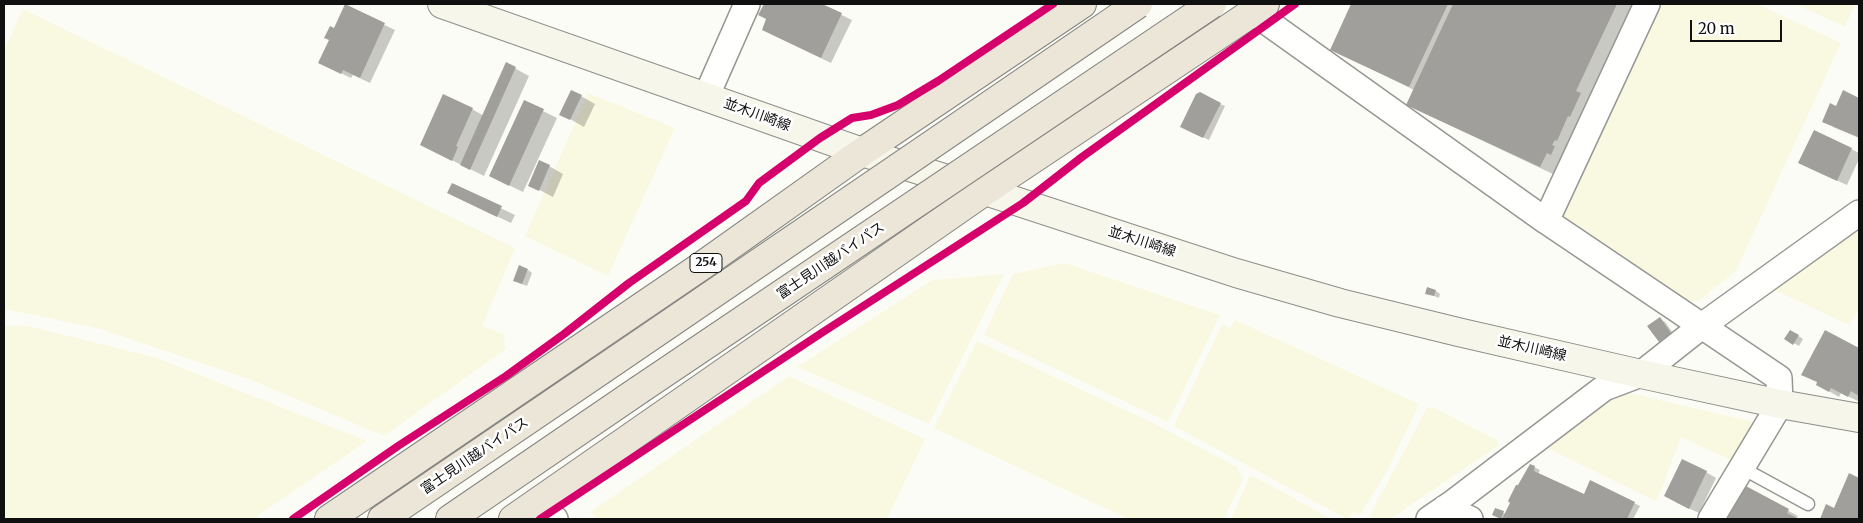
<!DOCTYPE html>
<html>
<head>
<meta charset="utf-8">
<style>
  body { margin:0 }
  #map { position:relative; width:1863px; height:523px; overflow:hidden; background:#fcfcf6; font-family:Merriweather,serif }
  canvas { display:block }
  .frame { position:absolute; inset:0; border:5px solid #101010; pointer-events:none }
  .scale { position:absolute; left:1690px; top:20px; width:92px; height:22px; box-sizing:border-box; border:2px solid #101010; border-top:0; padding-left:6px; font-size:15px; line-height:18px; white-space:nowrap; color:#101010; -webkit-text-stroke:4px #fff; paint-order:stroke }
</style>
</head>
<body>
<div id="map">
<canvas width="1863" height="523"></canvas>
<div class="frame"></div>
<div class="scale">20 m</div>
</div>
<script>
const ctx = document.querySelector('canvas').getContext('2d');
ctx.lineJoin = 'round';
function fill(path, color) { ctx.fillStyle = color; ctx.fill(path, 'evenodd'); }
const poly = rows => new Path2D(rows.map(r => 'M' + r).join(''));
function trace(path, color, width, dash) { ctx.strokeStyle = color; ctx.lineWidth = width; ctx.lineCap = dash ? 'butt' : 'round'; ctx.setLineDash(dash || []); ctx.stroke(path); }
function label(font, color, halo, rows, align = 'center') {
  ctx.font = font + ' Merriweather,"Noto Sans JP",serif'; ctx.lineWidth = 5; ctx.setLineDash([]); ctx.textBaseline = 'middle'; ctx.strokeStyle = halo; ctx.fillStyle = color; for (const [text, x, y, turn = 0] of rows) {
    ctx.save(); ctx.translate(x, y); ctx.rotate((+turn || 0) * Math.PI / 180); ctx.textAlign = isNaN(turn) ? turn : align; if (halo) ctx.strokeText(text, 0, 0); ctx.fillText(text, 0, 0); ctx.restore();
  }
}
const farmland = poly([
  [1659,4,1757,4,1841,43,1736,271,1700,300,1682,303,1563,220,1559,211],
  [1795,4,1855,4,1845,27],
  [23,9,515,248,482,326,503,334,506,349,384,436,251,380,101,329,4,309,4,51],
  [588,93,675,128,608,276,525,236],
  [1859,221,1859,309,1849,325,1766,286],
  [1065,263,1220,315,1168,422,984,335,1013,274],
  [1004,274,929,424,797,367,932,280],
  [1235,320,1419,404,1387,471,1360,515,1353,512,1349,519,1347,519,1174,426,1222,324,1230,328],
  [4,325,28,326,157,358,367,441,253,519,4,519],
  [977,341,1153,423,1237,467,1243,479,1224,519,1128,519,934,428],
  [789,376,925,439,887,519,597,519,590,512],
  [1621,391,1754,422,1730,460,1681,437,1658,498,1655,501,1545,447],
  [1432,407,1497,440,1498,446,1390,519,1373,519,1369,517,1427,408],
  [1250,475,1290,496,1331,519,1231,519]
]);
const shadow = poly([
  [765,4,819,4,852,20,831,63,773,35,768,19,760,15],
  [1353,4,1634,4,1557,176,1424,113,1408,104,1414,90,1331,49],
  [345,6,395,30,370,83,353,75,351,78,330,68,334,30],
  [507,64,529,76,484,176,421,145,472,109,484,116],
  [1843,92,1859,99,1859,138,1833,127],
  [581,96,595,104,584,127,561,114],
  [525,102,557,118,523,192,490,176],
  [1220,104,1225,106,1209,140,1186,129],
  [1815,131,1859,153,1859,159,1847,185,1809,168],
  [549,166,563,174,553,197,530,185],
  [452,185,515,215,511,223,448,193],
  [528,270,532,273,527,286,519,283],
  [1436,291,1440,294,1439,298,1427,293],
  [1660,319,1665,322,1675,336,1665,344,1660,342,1649,327],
  [1791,331,1803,339,1799,346,1786,339],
  [1825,332,1859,349,1858,401,1841,393,1839,397,1827,390],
  [1530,465,1540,470,1538,474,1589,498,1591,482,1640,506,1633,519,1502,519,1498,517,1495,509,1506,514],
  [1706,472,1716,478,1699,513,1675,502],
  [1850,475,1859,479,1859,519,1821,519,1827,506,1834,509],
  [1744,487,1798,516,1796,519,1728,519,1726,518]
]);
const building = poly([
  [345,4,385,23,360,78,343,70,341,74,318,63,329,40,324,38,330,26,334,28],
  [764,4,822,4,842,13,821,58,762,30,766,19,758,15],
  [1351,4,1448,4,1409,87,1330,50],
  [1453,4,1617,4,1576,91,1581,93,1570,117,1568,116,1557,141,1555,140,1552,145,1555,146,1551,155,1547,153,1540,167,1406,105],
  [506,62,516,67,470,170,460,165],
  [571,90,582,95,570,120,559,115],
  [1843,90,1859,98,1859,134,1858,137,1822,122,1830,103,1836,106],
  [1200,92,1221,103,1203,138,1180,127,1196,94],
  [443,94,473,108,456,146,458,147,452,161,420,145],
  [524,100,544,109,509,186,489,176],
  [1814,130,1852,148,1837,181,1798,163],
  [539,160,550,165,539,191,528,186],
  [452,183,502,206,497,217,447,193],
  [519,265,528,269,522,284,513,281],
  [1427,287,1436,290,1434,296,1425,294],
  [1660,317,1671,333,1659,342,1647,326],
  [1790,330,1799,335,1793,345,1784,339],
  [1825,330,1859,348,1859,396,1851,391,1848,397,1831,388,1829,392,1816,385,1817,382,1801,375],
  [1682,459,1707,471,1689,509,1664,496],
  [1530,464,1535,466,1534,471,1584,494,1590,480,1635,502,1627,519,1502,519,1510,503,1508,501,1516,485,1518,485],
  [1849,473,1859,478,1859,519,1820,519,1826,504,1834,508],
  [1744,485,1789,509,1787,513,1799,519,1724,518],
  [1495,508,1504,511,1501,519,1492,515]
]);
const service = poly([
  [1742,468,1808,504]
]);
const minor = poly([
  [1253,12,1546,221,1779,378,1780,404,1711,519],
  [706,97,747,4],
  [1546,221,1647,4],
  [530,508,555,519],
  [1445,508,1470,519],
  [1429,519,1454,502,1604,388,1641,374,1703,325,1859,213]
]);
const secondary = poly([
  [442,4,862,152,985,191,1236,273,1340,303,1458,332,1641,374,1780,404,1859,418]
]);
const trunk = poly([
  [329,519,703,265,862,152,1082,4],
  [382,519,600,371],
  [450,519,639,390],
  [513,519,985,191,1265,4]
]);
const trunkBridge = poly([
  [600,371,1138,4],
  [639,390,1212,4]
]);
const cycleway = poly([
  [293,519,398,446,506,376,564,334,629,283,746,201,759,183,820,138,852,118,871,115,898,105,938,81,1053,4],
  [540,519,823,332,1023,203,1082,157,1295,4]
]);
const shields = [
  [706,263,32]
];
const shieldNames = [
  ["254",706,263]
];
const streetNames = [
  ["並木川崎線",757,115,20],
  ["並木川崎線",1142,242,18],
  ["富士見川越バイパス",831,261,-34],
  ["並木川崎線",1532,349,13],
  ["富士見川越バイパス",475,456,-34]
];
fill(farmland, '#f9f9e2');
fill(shadow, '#0003');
fill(building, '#a09f9b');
trace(service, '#969694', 15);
trace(minor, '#969694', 28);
trace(secondary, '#8d8d8a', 30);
trace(trunk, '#848481', 30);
trace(service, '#fffffe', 12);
trace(minor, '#fffffe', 25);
trace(secondary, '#f6f6eb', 28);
trace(trunk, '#ece6d8', 28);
trace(trunkBridge, '#848481', 30, []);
trace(trunkBridge, '#ece6d8', 28);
trace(cycleway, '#d6006c', 8);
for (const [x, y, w] of shields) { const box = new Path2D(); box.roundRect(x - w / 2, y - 9.5, w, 19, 4); ctx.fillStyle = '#fff'; ctx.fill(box); trace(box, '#101010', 1); }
label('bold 12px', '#101010', null, shieldNames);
label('14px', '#101010', '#fff', streetNames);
</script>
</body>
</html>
